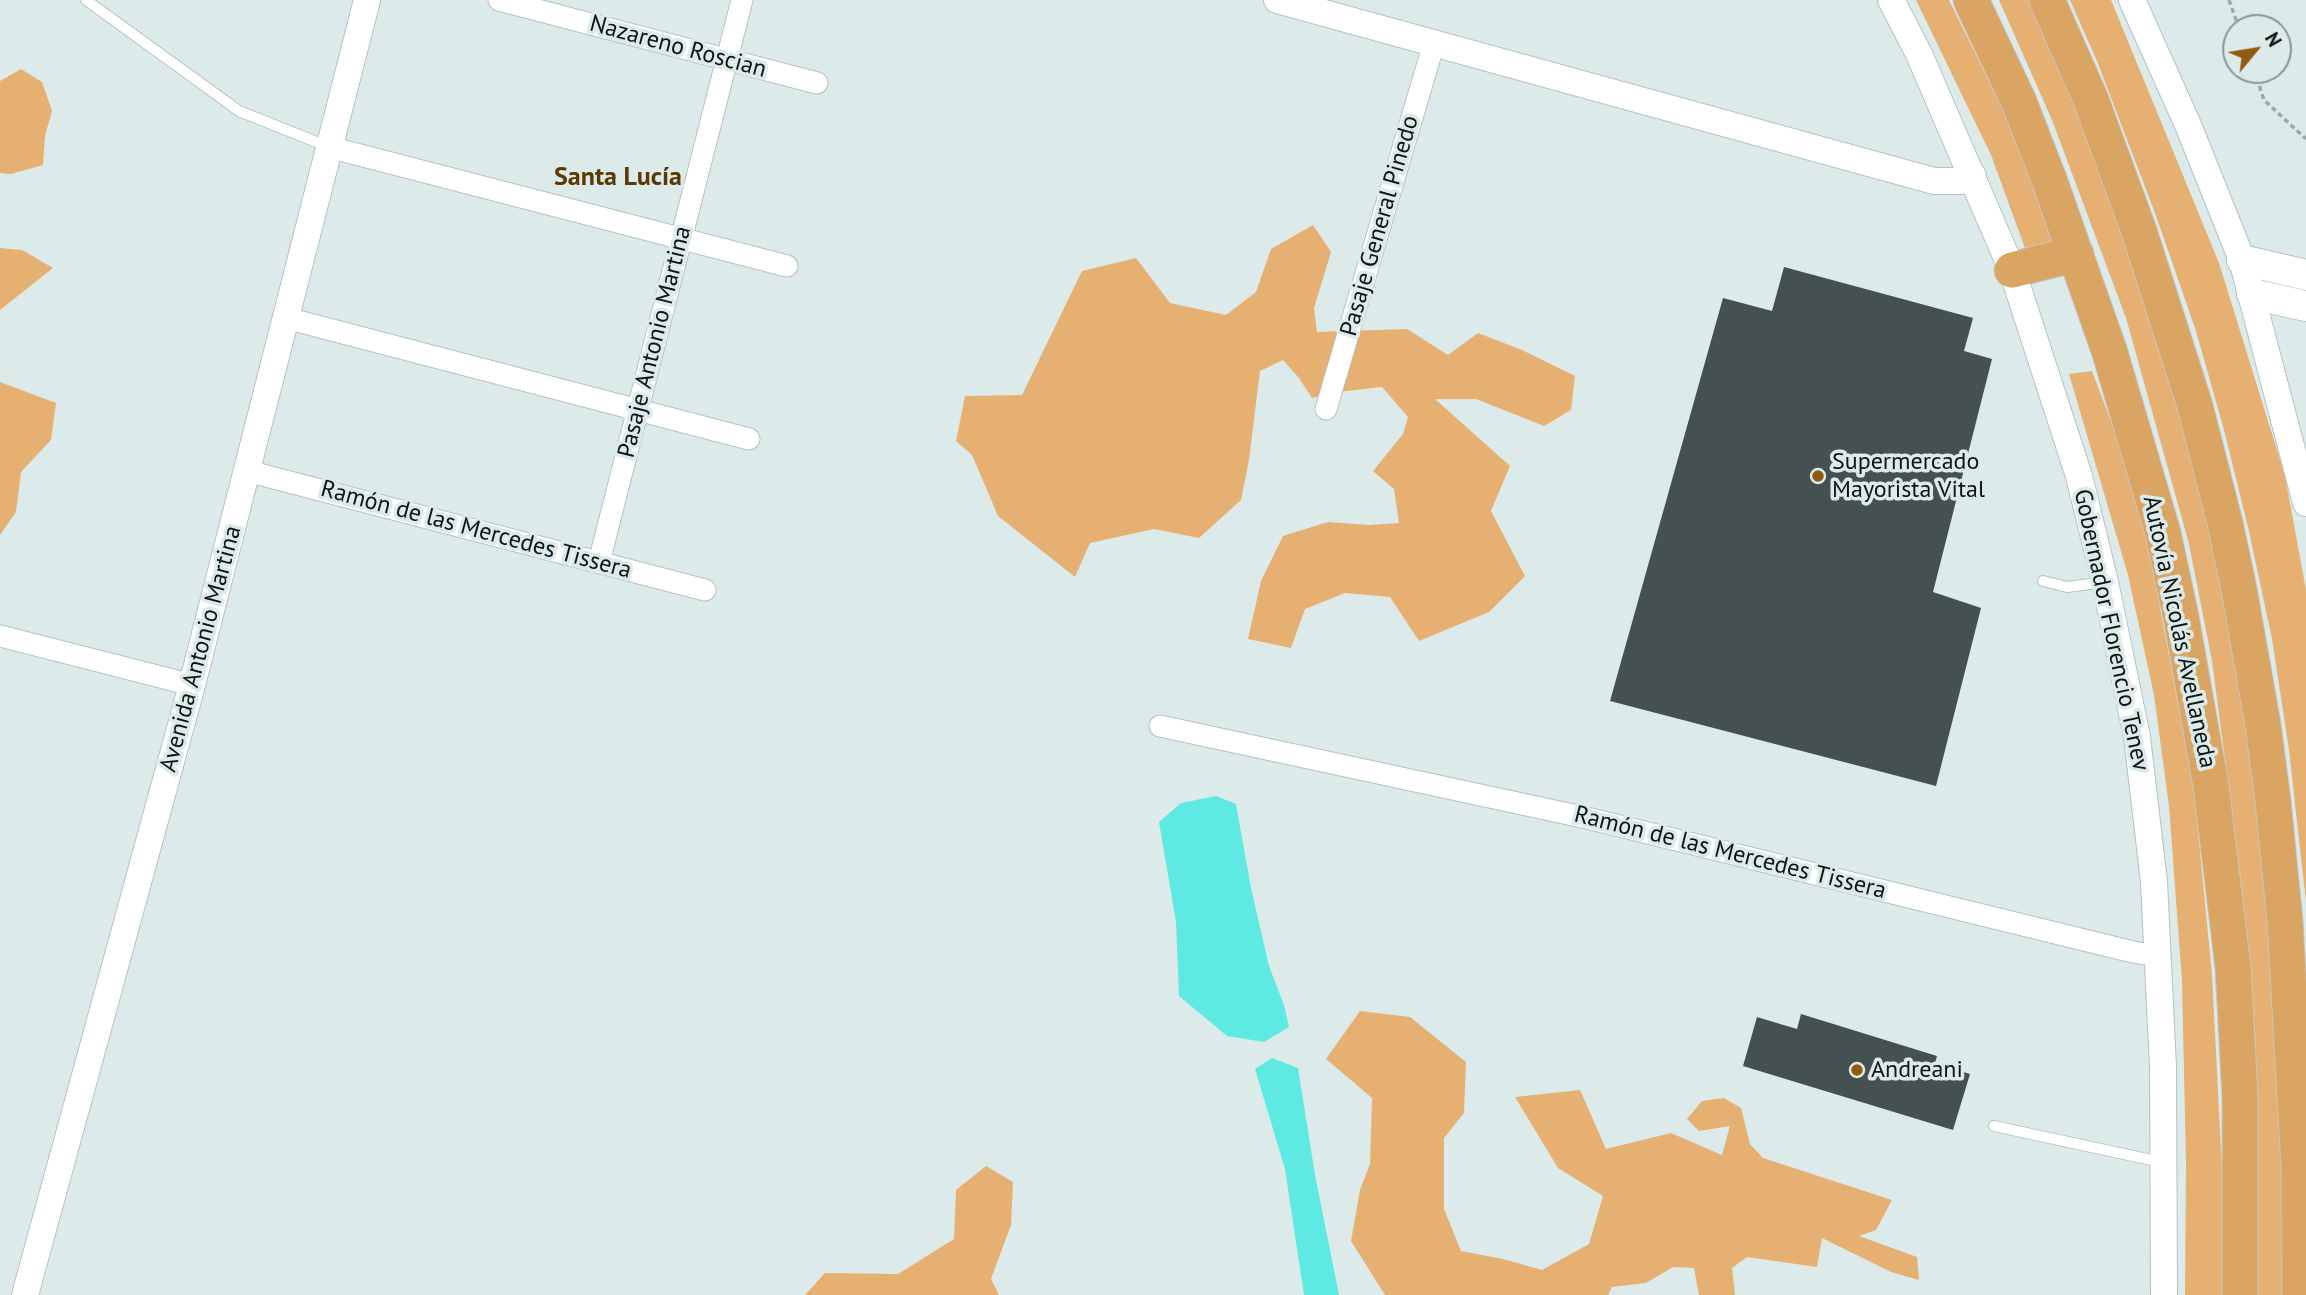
<!DOCTYPE html>
<html>
<head>
<meta charset="utf-8">
<style>
  body { margin:0 }
  #map { position:relative; width:2306px; height:1295px; overflow:hidden; background:#dcebea; font-family:"PT Sans",sans-serif }
  canvas { display:block }
  .north { position:absolute; left:2222px; top:14px; width:70px; height:70px; box-sizing:border-box; background:#dcebea; border:2px solid #8a9594; border-radius:50%; rotate:60deg; font-size:19px; font-weight:700; line-height:28px; text-align:center; color:#0e1313 }
  .north::after { content:''; display:block; margin:auto; width:24px; height:32px; background:#905b0e; clip-path:polygon(50% 0,100% 100%,50% 72%,0 100%) }
</style>
</head>
<body>
<div id="map">
<canvas width="2306" height="1295"></canvas>
<div class="north">N</div>
</div>
<script>
const ctx = document.querySelector('canvas').getContext('2d');
ctx.lineJoin = 'round';
function fill(path, color) { ctx.fillStyle = color; ctx.fill(path, 'evenodd'); }
const poly = rows => new Path2D(rows.map(r => 'M' + r).join(''));
function trace(path, color, width, dash) { ctx.strokeStyle = color; ctx.lineWidth = width; ctx.lineCap = dash ? 'butt' : 'round'; ctx.setLineDash(dash || []); ctx.stroke(path); }
function label(font, color, halo, rows, align = 'center') {
  ctx.font = font + ' "PT Sans",sans-serif'; ctx.lineWidth = 7; ctx.setLineDash([]); ctx.textBaseline = 'middle'; ctx.strokeStyle = halo; ctx.fillStyle = color; for (const [text, x, y, turn = 0] of rows) {
    ctx.save(); ctx.translate(x, y); ctx.rotate((+turn || 0) * Math.PI / 180); ctx.textAlign = isNaN(turn) ? turn : align; if (halo) ctx.strokeText(text, 0, 0); ctx.fillText(text, 0, 0); ctx.restore();
  }
}
const green = poly([
  [1916,0,1949,0,2026,156,2057,257,2029,259,1991,155],
  [1999,0,2035,0,2095,142,2203,473,2261,793,2289,1295,2258,1295,2258,1139,2255,1032,2242,889,2212,661,2189,544,2126,318,2052,120],
  [2070,0,2111,0,2219,263,2285,476,2306,590,2306,902,2289,750,2272,639,2248,527,2224,430,2196,331,2155,213,2097,61],
  [21,69,42,82,52,111,45,136,43,165,11,174,0,173,0,81],
  [1313,225,1331,252,1314,308,1317,332,1407,329,1448,355,1478,333,1522,350,1575,376,1571,410,1544,426,1476,399,1435,399,1510,466,1491,511,1525,576,1489,612,1419,641,1390,597,1345,593,1305,609,1291,648,1248,639,1261,581,1283,536,1328,522,1369,525,1399,523,1394,489,1373,471,1403,434,1408,417,1382,387,1338,392,1312,398,1299,378,1283,360,1260,371,1249,460,1241,500,1199,538,1154,529,1090,543,1075,577,998,516,972,455,956,441,965,396,1022,395,1082,271,1136,258,1170,303,1226,315,1256,292,1271,249],
  [0,248,22,250,53,268,0,310],
  [2092,371,2139,495,2194,790,2212,975,2223,1188,2223,1295,2185,1295,2186,1163,2182,981,2169,806,2154,695,2128,575,2069,374],
  [0,382,56,403,51,440,21,472,16,512,0,535],
  [1360,1011,1410,1017,1466,1062,1464,1113,1444,1138,1444,1209,1461,1251,1503,1259,1542,1270,1589,1244,1603,1196,1558,1168,1515,1097,1580,1090,1606,1149,1671,1133,1722,1155,1730,1126,1699,1131,1687,1119,1702,1101,1724,1098,1741,1108,1750,1144,1763,1158,1892,1200,1876,1230,1859,1236,1917,1257,1919,1280,1891,1272,1822,1238,1817,1267,1747,1257,1732,1268,1735,1295,1699,1295,1694,1268,1673,1267,1646,1283,1612,1287,1608,1295,1385,1295,1351,1241,1360,1190,1370,1164,1372,1098,1326,1059],
  [986,1166,1013,1182,1011,1225,991,1279,999,1295,805,1295,825,1273,898,1274,954,1239,956,1190]
]);
const water = poly([
  [1216,796,1236,804,1251,888,1269,966,1284,1005,1289,1027,1264,1042,1227,1036,1179,996,1176,922,1159,822,1181,803],
  [1272,1058,1298,1068,1315,1175,1339,1295,1304,1295,1285,1169,1255,1069]
]);
const building = poly([
  [1784,267,1973,318,1964,351,1992,359,1933,592,1981,608,1936,786,1610,701,1723,298,1772,311],
  [1801,1014,1937,1056,1935,1063,1970,1074,1953,1130,1743,1066,1757,1017,1797,1029]
]);
const path = poly([
  [2229,0,2239,28],
  [2254,70,2264,100,2306,139]
]);
const service = poly([
  [86,0,239,111,329,147],
  [2043,581,2067,587,2105,582],
  [1994,1126,2161,1162]
]);
const minor = poly([
  [499,0,817,83],
  [329,147,787,266],
  [286,318,749,439],
  [1326,409,1434,43],
  [247,471,705,590],
  [599,562,742,0],
  [0,636,192,685],
  [1160,726,1587,818,2133,952,2158,956]
]);
const tertiary = poly([
  [1277,0,1934,181,1961,181,1973,176],
  [1891,0,1919,54,2012,270,2079,476,2105,582,2137,737,2154,882,2163,1067,2164,1295],
  [2132,0,2188,125,2242,260,2306,503],
  [25,1295,192,685,367,0]
]);
const secondary = poly([
  [2242,260,2306,275],
  [2252,294,2306,306]
]);
const trunk = poly([
  [1971,0,2019,102,2050,182,2110,353,2163,533,2181,617,2211,786,2233,967,2240,1098,2240,1295],
  [2047,0,2091,100,2139,231,2195,406,2225,523,2239,589,2263,725,2273,801,2285,921,2299,1167,2300,1295],
  [2012,270,2076,254]
]);
const markers = [
  [1818,476,7,"#905b0e"],
  [1857,1070,7,"#905b0e"]
];
const streetNames = [
  ["Nazareno Roscian",678,47,15],
  ["Pasaje General Pinedo",1380,226,-74],
  ["Pasaje Antonio Martina",655,342,-76],
  ["Ramón de las Mercedes Tissera",476,530,15],
  ["Gobernador Florencio Tenev",2111,630,78],
  ["Autovía Nicolás Avellaneda",2179,632,78],
  ["Avenida Antonio Martina",201,649,-75],
  ["Ramón de las Mercedes Tissera",1730,853,14]
];
const poiNames = [
  ["Supermercado",1832,462],
  ["Mayorista Vital",1832,490],
  ["Andreani",1871,1070]
];
const neighbourhoodNames = [
  ["Santa Lucía",618,178]
];
fill(green, '#e6b072');
fill(water, '#5fe9e3');
fill(building, '#455151');
trace(service, '#b4c2c1', 12);
trace(minor, '#b4c2c1', 23);
trace(tertiary, '#b4c2c1', 28);
trace(secondary, '#b4c2c1', 32);
trace(trunk, '#c5c6c6', 37);
trace(path, '#9da8a8', 3.5, [5, 3.5]);
trace(service, '#fff', 10);
trace(minor, '#fff', 21);
trace(tertiary, '#fff', 26);
trace(secondary, '#fff', 30);
trace(trunk, '#daa462', 35);
for (const [x, y, r, color] of markers) { const dot = new Path2D(); dot.arc(x, y, r, 0, 2 * Math.PI); ctx.fillStyle = color; ctx.fill(dot); trace(dot, '#dcebea', 2.5); }
label('24px', '#0e1313', '#dcebea', streetNames);
label('24px', '#0e1313', '#dcebea', poiNames, 'left');
label('bold 26px', '#5c3802', '#dcebea', neighbourhoodNames);
</script>
</body>
</html>
